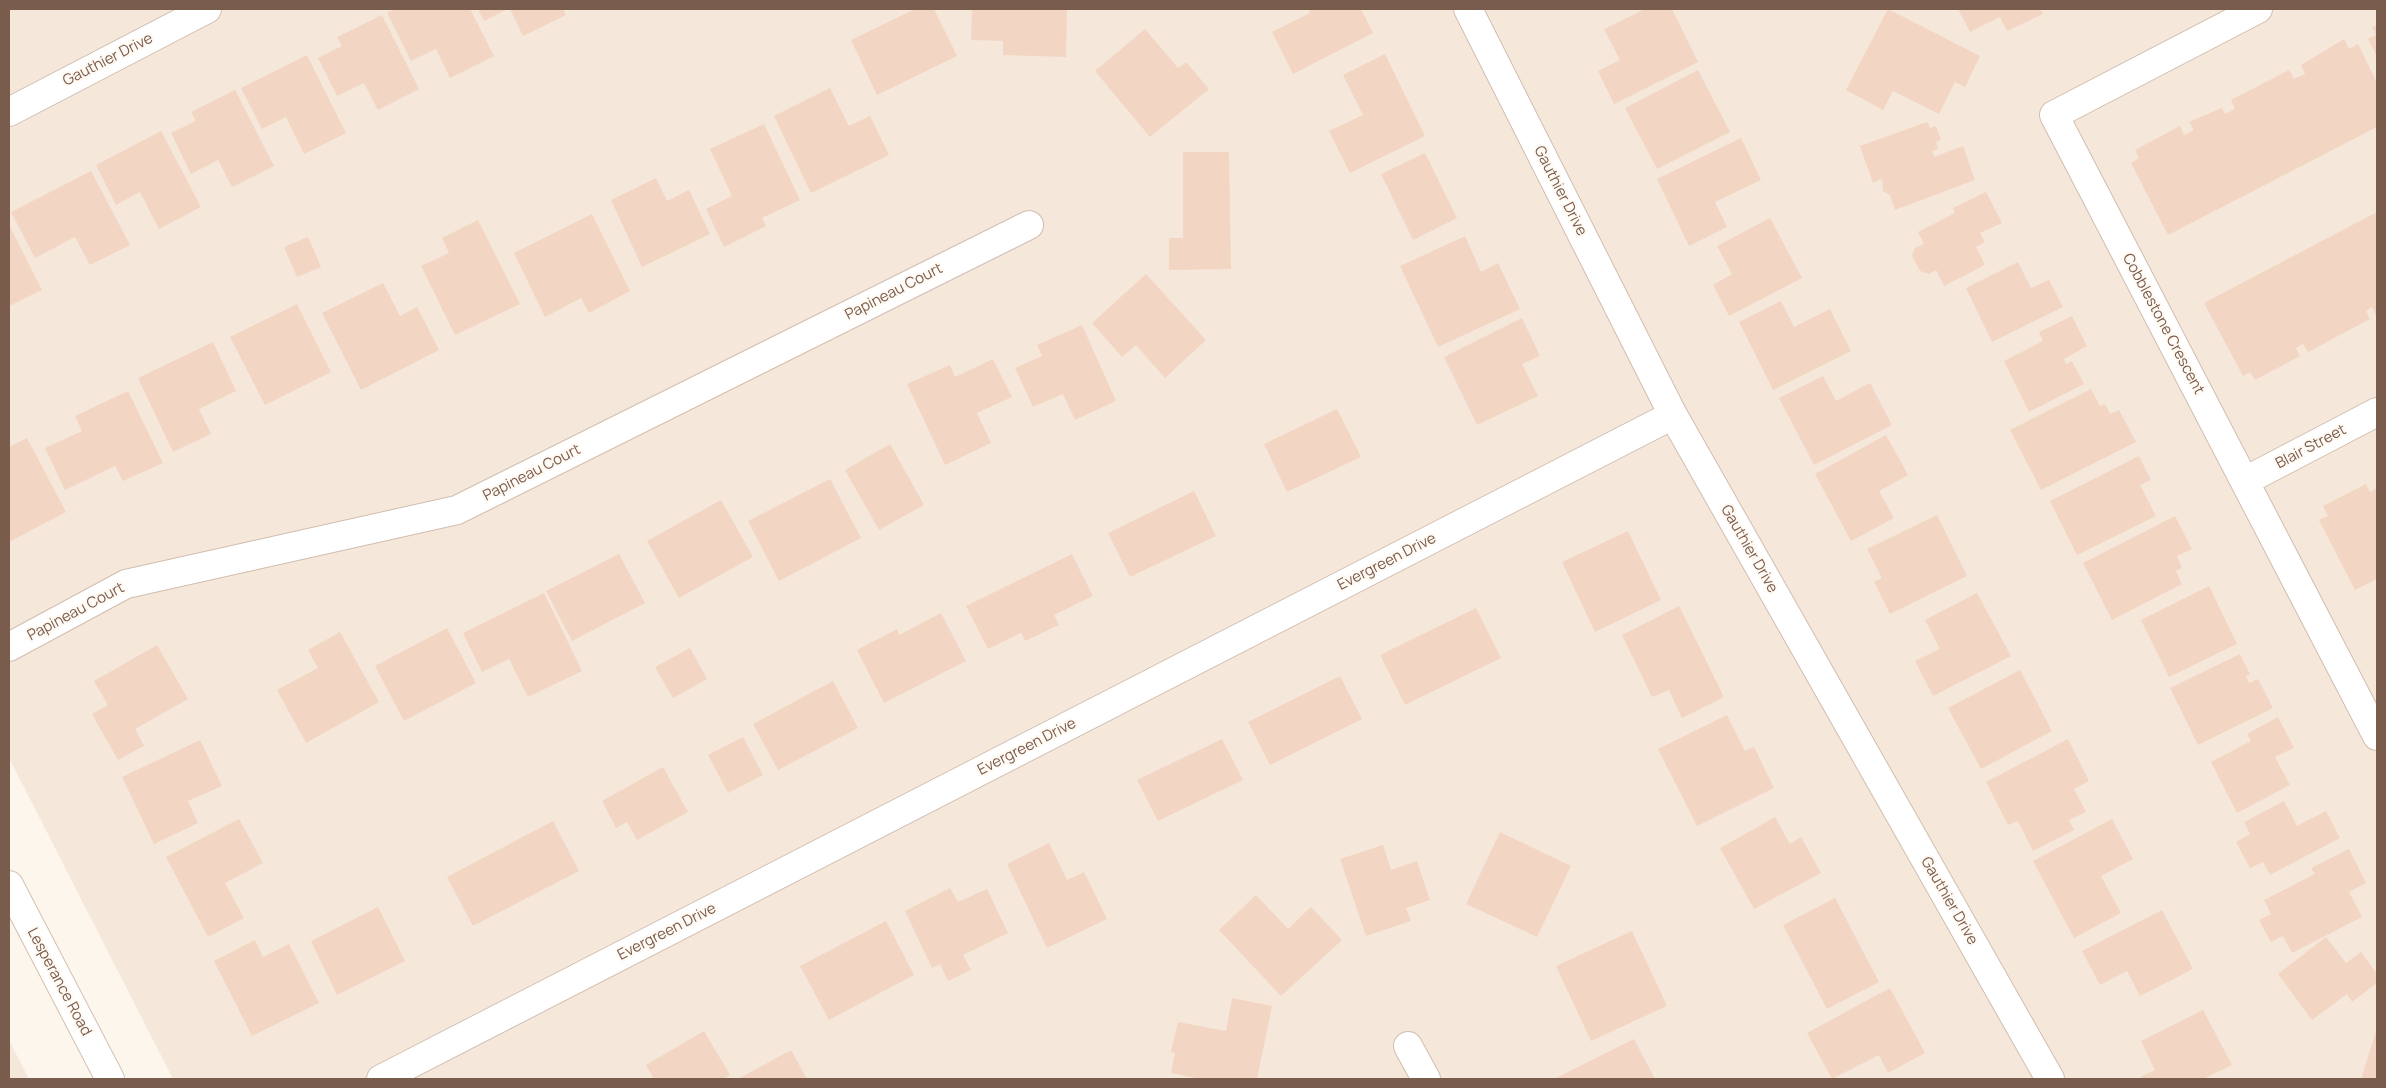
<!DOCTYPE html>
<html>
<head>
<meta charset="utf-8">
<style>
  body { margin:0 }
  #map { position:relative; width:2386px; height:1088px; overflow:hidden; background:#fdf6ec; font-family:Manrope,sans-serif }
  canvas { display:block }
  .frame { position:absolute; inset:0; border:10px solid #7a5c4d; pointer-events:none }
</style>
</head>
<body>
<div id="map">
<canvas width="2386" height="1088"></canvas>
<div class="frame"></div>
</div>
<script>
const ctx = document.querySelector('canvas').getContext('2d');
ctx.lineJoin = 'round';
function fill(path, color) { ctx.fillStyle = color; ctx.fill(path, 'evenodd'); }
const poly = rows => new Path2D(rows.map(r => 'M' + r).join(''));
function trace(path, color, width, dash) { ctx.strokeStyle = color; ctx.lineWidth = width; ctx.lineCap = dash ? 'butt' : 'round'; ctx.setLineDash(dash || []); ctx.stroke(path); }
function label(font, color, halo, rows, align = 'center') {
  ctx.font = font + ' Manrope,sans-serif'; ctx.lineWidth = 4.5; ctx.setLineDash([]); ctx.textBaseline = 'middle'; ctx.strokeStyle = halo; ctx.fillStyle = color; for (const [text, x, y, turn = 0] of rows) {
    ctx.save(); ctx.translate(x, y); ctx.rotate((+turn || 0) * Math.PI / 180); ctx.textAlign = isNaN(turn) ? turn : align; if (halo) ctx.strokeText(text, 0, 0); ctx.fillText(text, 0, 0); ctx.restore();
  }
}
const residential = poly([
  [9,9,2377,9,2377,1079,173,1079,9,758],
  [9,1040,29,1079,9,1079]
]);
const building = poly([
  [395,9,470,9,494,56,450,78,436,49,411,61,387,13],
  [478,9,508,9,484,21],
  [510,9,563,9,566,15,523,36],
  [915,9,934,9,957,56,877,95,851,40],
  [972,9,1067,9,1066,57,1003,55,1003,41,971,40],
  [1308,9,1361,9,1373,33,1293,74,1272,32,1310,13],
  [1645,9,1672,9,1698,62,1614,104,1598,71,1620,60,1604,29],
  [1888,9,1980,56,1965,87,1955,82,1939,114,1893,91,1883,110,1846,90],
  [1958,9,2040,9,2043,14,2007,31,2000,17,1970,32],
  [382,15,419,89,378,110,364,83,337,96,318,58,342,46,337,37],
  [2377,25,2377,57,2368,39,2376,35,2372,27],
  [1145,29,1178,68,1186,62,1209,89,1150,137,1095,71],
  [2344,39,2349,49,2358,44,2377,83,2377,127,2168,235,2131,163,2139,158,2135,150,2180,126,2184,135,2194,130,2189,122,2222,108,2225,114,2235,109,2231,100,2289,70,2294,79,2305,74,2301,65],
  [1385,54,1425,136,1350,173,1329,131,1363,115,1343,75],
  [307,55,346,133,304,154,286,117,262,129,241,88],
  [1698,70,1730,132,1657,169,1625,108],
  [830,88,849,126,870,116,889,155,811,193,774,116],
  [235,90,274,166,232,187,218,160,191,174,171,133,196,121,191,112],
  [1927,122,1930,128,1936,126,1941,140,1936,142,1938,149,1932,151,1934,157,1963,146,1975,180,1895,210,1890,195,1883,191,1882,179,1873,183,1860,146],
  [764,124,800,200,762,218,766,226,724,247,706,209,732,196,710,149],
  [161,131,201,207,159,229,140,192,116,205,96,165],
  [1741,138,1761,180,1715,202,1727,227,1689,246,1657,179],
  [1183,152,1229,152,1231,269,1169,270,1169,238,1183,238],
  [1425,153,1457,218,1413,240,1381,174],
  [91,171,130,245,90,265,75,237,35,258,11,212],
  [656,178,667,201,689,190,710,234,642,267,611,200],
  [1986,192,2002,223,1980,233,1985,242,1976,247,1985,265,1944,286,1936,270,1929,274,1920,271,1912,256,1915,248,1924,244,1918,232,1955,213,1953,208],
  [2377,212,2377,317,2372,307,2366,311,2370,319,2308,352,2303,344,2296,348,2300,356,2255,380,2250,372,2243,376,2204,303],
  [592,214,630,291,589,313,581,298,545,317,514,253],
  [1770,218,1802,278,1729,316,1713,285,1732,274,1717,246],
  [478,220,520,304,455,335,421,266,449,253,442,238],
  [9,225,42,290,9,306],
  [1465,236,1481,272,1498,263,1520,309,1438,347,1400,266],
  [308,237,321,267,297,277,284,247],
  [2018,262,2031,288,2049,280,2063,307,1992,342,1966,288],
  [1146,274,1206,340,1165,378,1136,345,1122,357,1092,323],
  [383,283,400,316,417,307,439,350,361,390,322,313],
  [1781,301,1794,327,1830,309,1851,351,1773,390,1739,322],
  [297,304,331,372,265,405,230,337],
  [2072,316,2087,346,2064,359,2066,364,2072,361,2084,384,2029,412,2004,361,2043,341,2039,332],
  [1522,318,1540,356,1522,364,1538,396,1477,425,1444,357],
  [1082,325,1116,401,1075,420,1063,394,1033,407,1015,368,1042,356,1037,345],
  [213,342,236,391,199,409,211,434,173,452,138,378],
  [993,359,1012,397,977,413,991,443,945,465,907,384,950,365,955,377],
  [1823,376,1836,401,1870,383,1892,425,1814,465,1779,398],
  [2091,389,2100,406,2105,404,2110,414,2119,410,2136,442,2041,490,2010,430],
  [128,391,163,463,123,481,115,466,65,490,45,448,82,431,75,416],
  [1337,409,1361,457,1287,492,1264,444],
  [1886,435,1908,475,1879,491,1894,518,1851,541,1815,474],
  [27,438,66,512,9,542,9,447],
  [890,444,924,505,879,530,845,470],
  [2139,456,2151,480,2140,485,2156,516,2077,555,2050,501],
  [830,479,861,538,779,581,748,521],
  [2366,484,2370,492,2377,488,2377,579,2355,590,2319,520,2328,516,2323,506],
  [1194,491,1216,536,1130,577,1108,533],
  [721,500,753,557,679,598,647,541],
  [1937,515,1967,576,1890,614,1874,582,1882,578,1867,549],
  [2175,516,2192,549,2177,556,2182,568,2176,571,2182,584,2112,620,2083,563],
  [1628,531,1661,600,1595,632,1562,562],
  [619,554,645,603,572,641,546,591],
  [1072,554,1093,596,1054,615,1059,625,1025,641,1021,633,988,649,966,606],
  [2209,586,2237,644,2169,677,2141,620],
  [544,593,582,671,528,697,509,659,482,672,463,633],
  [1977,593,2011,656,1933,696,1915,661,1940,649,1925,620],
  [1679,606,1724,697,1682,718,1669,690,1652,697,1622,635],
  [1476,608,1501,658,1405,705,1380,655],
  [941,613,966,661,884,703,857,650,897,629,899,635],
  [447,628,476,683,404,721,375,666],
  [340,632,379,702,306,743,277,690,318,668,308,650],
  [157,645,188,699,135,729,144,746,118,760,92,714,108,705,94,681],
  [690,648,707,679,673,698,655,667],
  [2240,654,2250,674,2246,676,2249,683,2258,679,2273,708,2198,745,2170,688],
  [2020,670,2052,731,1981,769,1948,708],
  [1340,676,1362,719,1270,765,1248,722],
  [833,681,858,728,778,770,753,724],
  [1727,715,1745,751,1754,747,1774,788,1697,826,1658,749],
  [2278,717,2294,748,2275,757,2290,785,2237,813,2211,762,2251,741,2247,734],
  [743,737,763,775,728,793,708,755],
  [1222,739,1243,780,1158,821,1137,780],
  [2068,739,2089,781,2074,789,2086,812,2069,820,2074,830,2033,851,2018,821,2008,825,1986,782],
  [200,740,222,786,188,801,198,823,154,844,122,777],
  [663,767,688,812,637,840,627,822,616,828,602,801],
  [2284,801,2297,826,2326,811,2340,838,2270,875,2263,862,2250,868,2236,842,2250,834,2244,822],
  [1775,817,1790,844,1801,837,1821,873,1754,909,1720,848],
  [239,819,263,863,225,883,244,918,208,937,166,857],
  [2112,819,2133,859,2101,876,2121,913,2074,938,2033,861],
  [553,821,579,871,473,926,447,877],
  [1500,832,1571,866,1537,937,1466,904],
  [1049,843,1067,880,1084,872,1107,919,1047,948,1007,864],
  [1383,845,1391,870,1417,861,1430,900,1406,908,1411,921,1366,936,1340,859],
  [2349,849,2366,883,2349,892,2362,917,2292,953,2283,936,2271,942,2259,920,2271,914,2264,900,2315,874,2311,868],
  [950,888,958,902,987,889,1008,933,963,955,971,970,948,981,940,964,932,968,905,911],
  [1256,895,1288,929,1311,907,1342,940,1281,996,1219,930],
  [1835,898,1879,982,1827,1009,1783,925],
  [378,907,405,961,337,995,311,941],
  [2162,910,2193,969,2140,996,2127,971,2100,985,2082,951],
  [886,921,914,975,829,1020,800,966],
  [1632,931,1667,1006,1591,1041,1556,966],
  [2326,937,2346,963,2361,952,2377,974,2377,983,2352,1002,2347,994,2312,1020,2278,974],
  [255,940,263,957,289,944,319,1003,252,1036,214,961],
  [1890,988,1925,1053,1888,1073,1879,1055,1832,1079,1807,1033],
  [1232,998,1272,1006,1257,1079,1201,1079,1171,1073,1175,1053,1171,1052,1178,1022,1226,1031],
  [2203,1010,2232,1065,2203,1079,2141,1079,2140,1077,2155,1070,2141,1041],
  [2377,1028,2377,1079,2361,1079],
  [704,1031,730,1075,723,1079,654,1079,646,1065],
  [1634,1039,1655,1079,1554,1079],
  [791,1050,807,1079,738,1079]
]);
const minor = poly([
  [1468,9,1673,415,2050,1079],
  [2258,9,2054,115,2377,736],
  [9,112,207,9],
  [2245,481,2377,412],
  [9,647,126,584,457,510,1029,225],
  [1408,1046,1426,1079],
  [381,1079,1673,415]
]);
const secondary = poly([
  [9,885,110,1079]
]);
const streetNames = [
  ["Gauthier Drive",108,60,-27],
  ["Gauthier Drive",1560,191,63],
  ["Papineau Court",894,292,-27],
  ["Cobblestone Crescent",2163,324,62],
  ["Blair Street",2311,447,-28],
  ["Papineau Court",532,473,-27],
  ["Gauthier Drive",1749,549,60],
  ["Evergreen Drive",1387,562,-27],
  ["Papineau Court",76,612,-28],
  ["Evergreen Drive",1027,747,-27],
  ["Gauthier Drive",1949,901,60],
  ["Evergreen Drive",667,932,-27],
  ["Lesperance Road",59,982,62]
];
fill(residential, '#f5e8da');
fill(building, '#f3d5c3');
trace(minor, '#d1beb0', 30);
trace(secondary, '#d6c0b0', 30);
trace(minor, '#fff', 28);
trace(secondary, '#fff', 28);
label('15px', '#7a5c4d', '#fffaf3', streetNames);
</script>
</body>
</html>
